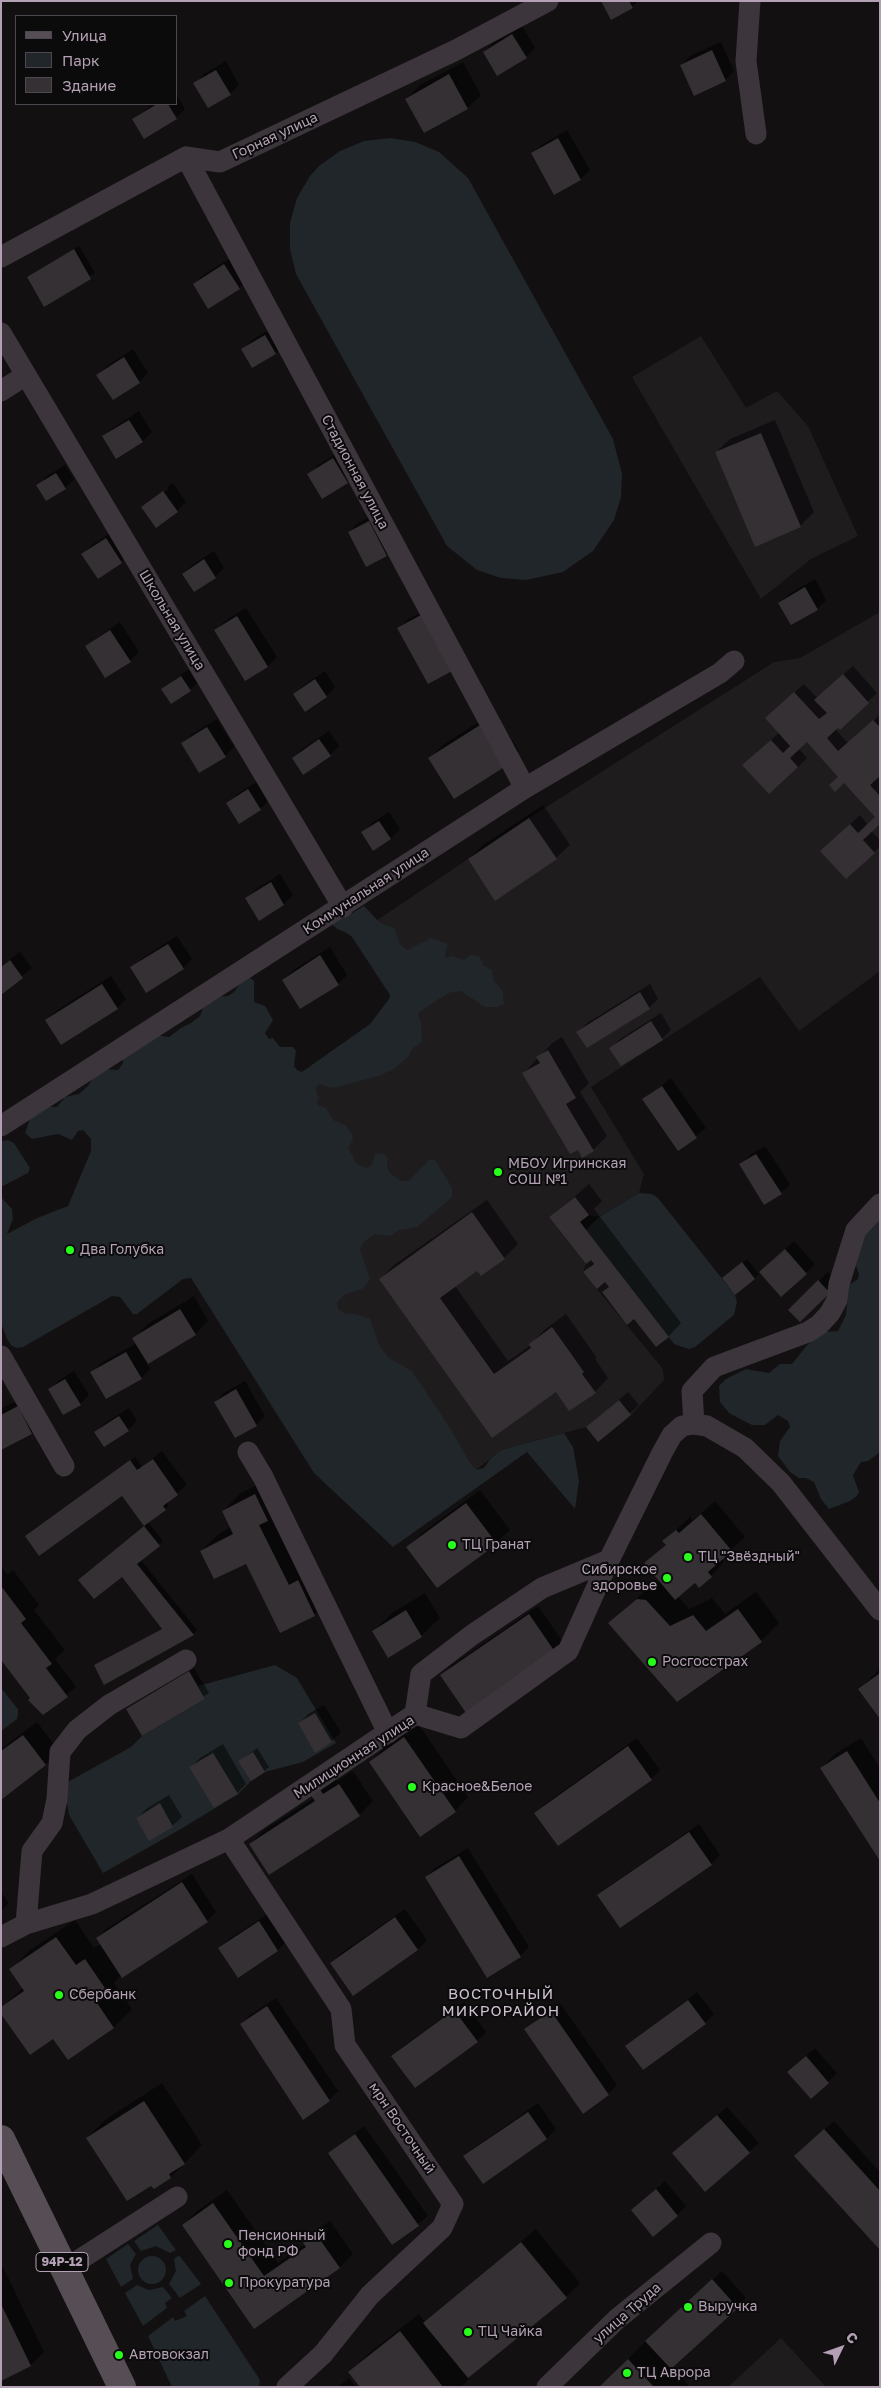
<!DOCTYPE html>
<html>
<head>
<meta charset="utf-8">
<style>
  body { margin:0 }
  #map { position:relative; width:881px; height:2388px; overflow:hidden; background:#121011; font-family:"Golos Text",sans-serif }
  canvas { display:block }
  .frame { position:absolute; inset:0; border:2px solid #b3a0b4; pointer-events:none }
  .legend { position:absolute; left:15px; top:15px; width:162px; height:90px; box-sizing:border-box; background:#0c0b0c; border:1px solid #4f474f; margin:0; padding:6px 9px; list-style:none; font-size:15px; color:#b3a0b4 }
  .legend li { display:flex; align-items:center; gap:10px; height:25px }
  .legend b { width:25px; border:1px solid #4f474f }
  .north { position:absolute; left:816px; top:2323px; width:50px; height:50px; -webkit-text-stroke:4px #0c0b0c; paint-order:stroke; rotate:48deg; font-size:14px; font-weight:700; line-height:20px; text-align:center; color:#b3a0b4 }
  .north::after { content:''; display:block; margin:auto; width:18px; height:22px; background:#b3a0b4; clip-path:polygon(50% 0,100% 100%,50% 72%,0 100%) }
</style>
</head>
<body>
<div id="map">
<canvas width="881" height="2388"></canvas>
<div class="frame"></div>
<ul class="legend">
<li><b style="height:6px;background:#564d55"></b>Улица</li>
<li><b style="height:14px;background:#202629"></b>Парк</li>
<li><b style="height:14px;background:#343033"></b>Здание</li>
</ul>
<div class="north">С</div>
</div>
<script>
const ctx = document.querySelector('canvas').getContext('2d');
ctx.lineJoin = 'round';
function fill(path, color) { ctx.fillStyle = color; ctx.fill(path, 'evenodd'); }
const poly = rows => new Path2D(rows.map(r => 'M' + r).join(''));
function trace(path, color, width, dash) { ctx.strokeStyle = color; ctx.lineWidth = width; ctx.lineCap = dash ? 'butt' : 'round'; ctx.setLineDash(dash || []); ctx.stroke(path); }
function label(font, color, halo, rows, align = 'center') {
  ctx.font = font + ' "Golos Text",sans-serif'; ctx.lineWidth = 4; ctx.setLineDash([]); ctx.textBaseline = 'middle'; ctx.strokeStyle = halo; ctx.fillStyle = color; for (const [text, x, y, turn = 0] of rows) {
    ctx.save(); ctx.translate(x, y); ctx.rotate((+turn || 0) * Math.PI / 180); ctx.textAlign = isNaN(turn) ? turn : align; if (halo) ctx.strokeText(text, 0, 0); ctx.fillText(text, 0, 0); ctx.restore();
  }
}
const built = poly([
  [701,336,746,408,777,391,808,426,858,536,811,559,761,599,632,377],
  [880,612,880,971,799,1031,760,977,591,1087,644,1174,639,1193,599,1217,589,1215,575,1197,549,1217,586,1264,583,1272,663,1369,664,1380,631,1415,598,1442,586,1427,501,1450,387,1541,199,1287,292,1079,404,1001,358,933,529,818,774,662,800,658],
  [781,2338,826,2387,728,2387]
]);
const green = poly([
  [390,138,415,142,439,152,468,178,613,439,622,474,621,497,614,520,593,551,563,572,526,580,501,578,477,570,447,546,296,274,290,249,290,223,297,198,310,176,319,166,340,151,364,141],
  [364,906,380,923,394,928,400,944,407,950,431,938,446,943,448,946,445,952,446,958,452,956,464,960,470,955,479,956,484,966,492,970,494,981,503,992,504,1004,497,1007,485,1007,461,991,448,993,419,1012,418,1016,421,1021,422,1042,412,1049,408,1057,395,1068,379,1076,333,1088,319,1084,316,1087,316,1093,319,1098,317,1101,318,1105,326,1108,333,1120,345,1125,351,1132,353,1139,348,1148,357,1164,367,1168,372,1165,375,1154,383,1153,388,1158,387,1168,392,1175,402,1181,409,1181,429,1160,435,1160,452,1188,452,1197,417,1227,399,1230,390,1236,374,1234,363,1243,360,1250,370,1279,364,1288,344,1295,337,1302,338,1309,345,1314,356,1314,370,1319,380,1347,389,1358,412,1371,450,1428,470,1463,476,1470,484,1468,491,1458,501,1450,564,1433,573,1447,579,1481,575,1509,527,1452,393,1547,314,1473,191,1278,183,1279,137,1314,133,1314,120,1297,112,1296,23,1347,17,1348,12,1346,7,1339,1,1323,1,1197,12,1209,13,1219,7,1234,37,1218,68,1206,91,1151,91,1139,83,1130,78,1131,72,1140,58,1134,32,1139,25,1133,30,1119,49,1107,57,1107,65,1097,79,1094,88,1086,93,1078,105,1069,118,1070,123,1063,123,1058,154,1035,169,1037,181,1028,191,1023,200,1016,204,1005,215,997,228,996,234,992,241,982,249,977,254,981,254,1002,265,1006,273,1020,265,1033,269,1039,273,1038,280,1047,293,1047,296,1051,294,1066,297,1070,302,1072,370,1024,389,999,390,995,352,937,345,932,337,929,331,923,345,910,352,913],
  [8,1140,14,1143,30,1168,28,1173,1,1187,1,1141],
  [639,1193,652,1194,658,1198,735,1295,737,1302,734,1315,695,1347,689,1349,674,1344,586,1230,599,1217],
  [880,1206,880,1448,878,1454,868,1461,861,1462,853,1475,859,1492,857,1496,850,1501,829,1509,821,1499,814,1482,806,1478,799,1478,790,1472,778,1456,780,1441,790,1427,788,1421,778,1415,765,1425,752,1425,742,1420,729,1413,720,1402,719,1386,726,1379,746,1369,769,1373,780,1364,792,1364,808,1344,822,1332,838,1331,846,1315,849,1285,858,1279,859,1274,853,1258],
  [275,1665,297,1678,336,1743,303,1762,265,1772,251,1781,238,1794,181,1829,103,1873,69,1815,64,1784,131,1747,142,1736,205,1699,198,1686],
  [1,1688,18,1709,18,1714,17,1719,1,1731],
  [158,2225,176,2250,170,2253,156,2246,141,2251,134,2241],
  [128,2244,136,2254,130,2265,133,2279,121,2287,106,2259],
  [179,2255,201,2284,180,2298,169,2284,176,2271,174,2259],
  '138 2270a14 14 0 1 1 28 0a14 14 0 1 1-28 0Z',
  [137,2285,149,2290,163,2287,172,2298,165,2303,167,2308,143,2326,125,2293],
  [205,2296,260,2380,259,2387,172,2387,148,2336,173,2317,175,2321,187,2316,184,2311]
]);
const shadow = poly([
  [602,1,638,1,632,7],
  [522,26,535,48,526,57,484,52,493,43],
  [721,42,734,71,725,80,681,65,690,56],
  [226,61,239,85,230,94,195,84,204,74],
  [463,62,481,95,467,108,406,99,420,85],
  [176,94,185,109,176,118,133,119,153,104,176,104],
  [567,130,590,170,581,179,555,193,533,154,542,145],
  [79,246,95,273,44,305,28,278],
  [234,256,248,279,239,288,194,284,203,275],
  [274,327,285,344,276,353,253,366,243,349,252,340],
  [133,349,148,373,139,382,113,398,98,375,107,366],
  [139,411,152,432,143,441,117,457,104,437,113,428],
  [775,420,814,512,800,526,716,452,730,439],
  [343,450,356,473,347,482,309,474,318,465],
  [65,465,74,479,65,488,46,500,38,485,47,476],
  [173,483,186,502,177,511,142,507,151,499,151,501,169,489,167,487],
  [378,513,396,546,386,555,367,565,349,532,358,523],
  [115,530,130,553,121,562,83,554,92,545],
  [214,551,224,568,215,577,183,574,192,565],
  [815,579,826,600,817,609,792,624,780,603,789,594],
  [430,607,428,683,398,629,407,620],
  [246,608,277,657,268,666,216,630,225,621],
  [120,622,139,652,130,661,87,647,96,638],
  [853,666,877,693,840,728,838,726,835,729,848,743,880,715,880,823,871,831,880,840,880,846,874,852,831,842,860,815,868,825,876,817,807,740,798,748,807,758,798,767,753,756,780,732,776,709,804,684,817,698],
  [190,668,199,681,190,690,163,689],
  [325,671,335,687,326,696,295,694,304,685],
  [494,712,519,751,505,765,430,758,443,745],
  [217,719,234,747,225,756,183,743,192,734],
  [329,731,339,746,330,755,293,758,302,749],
  [258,781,269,800,260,809,228,803,237,794],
  [543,805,570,845,556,858,469,859,483,845],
  [389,812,400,829,391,838,374,849,363,832,372,823],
  [280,874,293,895,284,904,247,898,256,889],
  [177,936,192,959,183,968,132,968,141,959],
  [330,947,347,975,338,984,283,980,292,971],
  [20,952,32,968,1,993,1,966],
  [111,976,126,999,117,1008,47,1020,56,1011],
  [650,984,658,999,649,1008,587,1046,578,1032,587,1023],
  [661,1013,671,1030,662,1039,621,1065,611,1048,620,1039],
  [562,1037,589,1083,580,1092,607,1136,593,1150,583,1156,524,1073,552,1043],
  [671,1078,706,1128,679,1149,644,1100],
  [765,1146,790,1184,781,1193,741,1164,750,1155],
  [589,1184,602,1201,594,1209,681,1323,668,1337,605,1281,585,1272,594,1262,551,1217],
  [487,1200,518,1244,504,1258,481,1275,478,1270,455,1286,508,1361,531,1345,544,1330,566,1314,597,1358,595,1359,608,1378,595,1392,557,1391,492,1436,380,1279,394,1265],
  [794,1241,815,1264,806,1273,760,1272,755,1278,736,1293,728,1274,747,1259,759,1274],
  [828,1272,839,1283,800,1320,790,1310],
  [194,1296,208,1321,195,1334,147,1364,150,1369,141,1378,92,1372,101,1363,137,1343,134,1338,148,1324],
  [74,1371,89,1395,80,1404,49,1390,58,1381],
  [245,1381,265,1416,256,1425,215,1402,224,1393],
  [628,1392,639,1405,598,1441,587,1427],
  [32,1393,45,1419,32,1433,1,1449,1,1409],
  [129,1408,137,1421,128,1430,96,1432,105,1423],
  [162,1451,187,1485,167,1501,169,1505,165,1509,147,1521,163,1541,141,1560,197,1630,193,1634,96,1666,163,1628,122,1575,84,1576,145,1525,122,1494,30,1532,135,1457,142,1467],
  [273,1477,333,1597,314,1615,281,1631,246,1562,201,1551,220,1533,231,1527,223,1511,241,1493],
  [480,1490,510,1530,496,1543,408,1547,422,1533],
  [715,1501,745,1537,722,1558,724,1562,711,1576,695,1581,678,1597,689,1609,712,1598,725,1614,756,1592,779,1623,761,1641,610,1623,656,1581,662,1582,646,1564,667,1544,664,1541,690,1517,693,1520],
  [1,1566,8,1575,13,1570,39,1605,34,1610,65,1650,55,1659,76,1687,43,1714,1,1658],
  [425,1593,440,1618,421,1636,373,1631,392,1613],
  [538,1606,563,1642,554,1651,442,1675,451,1666],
  [194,1668,209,1693,142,1735,127,1709],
  [880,1669,880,1717,860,1689],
  [324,1705,341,1732,332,1741,299,1724,308,1714],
  [37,1722,59,1751,45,1765,1,1798,1,1749],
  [419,1725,468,1797,455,1811,370,1762,384,1748],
  [637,1738,660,1770,651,1779,536,1813,545,1804],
  [861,1738,880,1768,880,1859,822,1768,835,1754],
  [223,1744,246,1784,237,1793,191,1767,200,1758],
  [257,1748,269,1767,264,1771,240,1761],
  [353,1771,373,1801,359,1815,250,1844,264,1830,314,1798,334,1775,337,1781],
  [169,1795,182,1817,172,1826,150,1839,137,1818,146,1809],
  [699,1824,720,1855,711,1864,599,1896,608,1887],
  [468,1848,529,1947,520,1956,487,1976,426,1877,435,1868],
  [192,1874,216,1912,207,1921,121,1975,114,1983,132,2009,114,2027,68,2058,54,2038,1,2008,23,1988,11,1970,29,1951,75,1920,94,1948,101,1944,97,1938,106,1929],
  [1,1892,9,1903,1,1911],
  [405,1909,427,1940,418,1949,353,1994,331,1963,340,1954],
  [269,1913,287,1941,278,1950,238,1976,220,1948,229,1939],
  [697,1992,714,2014,705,2023,627,2046],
  [276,1998,338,2091,329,2100,241,2024,250,2015],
  [464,2002,486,2032,477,2041,393,2056,402,2047],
  [560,2003,617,2085,608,2094,526,2029],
  [815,2048,837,2073,828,2082,798,2063],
  [162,2083,202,2145,171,2177,154,2188,87,2138,105,2120],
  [538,2103,556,2129,547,2138,483,2182,465,2157,474,2148],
  [727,2107,759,2143,705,2190,683,2144],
  [834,2121,880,2172,880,2248,805,2147],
  [364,2126,428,2216,392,2243,329,2153],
  [665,2181,686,2206,677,2215,632,2210],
  [227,2190,278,2263,306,2244,319,2229,330,2221,353,2254,339,2268,254,2327,183,2225,197,2211],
  [536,2229,580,2283,566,2297,468,2377,469,2379,461,2387,361,2387,350,2372,368,2354,419,2314,425,2322],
  [3,2267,44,2352,31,2365,1,2380,1,2268],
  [722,2271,746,2298,671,2367,690,2387,600,2387,655,2332],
  [349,2378,356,2387,338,2387]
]);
const building = poly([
  [601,1,629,1,633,8,611,20],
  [512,34,527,58,497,76,483,52],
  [712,50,726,81,694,96,680,65],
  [216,70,231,95,208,108,193,83],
  [449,74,468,109,424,133,405,99],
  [157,104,168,104,177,119,144,139,132,119],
  [558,138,581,180,554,195,531,153],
  [74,249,91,279,44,307,27,277],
  [224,264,240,289,208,309,193,284],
  [265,335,276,354,252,368,241,349],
  [124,357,140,383,113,400,96,375],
  [129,420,143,442,116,459,102,436],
  [761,433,801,527,755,547,715,452],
  [333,458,348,483,322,499,307,474],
  [56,473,66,489,46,501,36,485],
  [163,491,178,512,156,528,141,507],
  [369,521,387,556,366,567,348,532],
  [106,538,122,563,98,579,81,554],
  [204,559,216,578,194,592,182,574],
  [805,587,818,610,791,625,778,603],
  [421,615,452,671,428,684,397,628],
  [237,616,268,667,245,681,214,630],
  [110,630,131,662,105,678,85,646],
  [843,674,869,703,840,730,838,728,827,738,838,751,873,720,880,727,880,776,870,785,880,796,880,824,863,840,875,853,846,879,820,851,850,824,858,833,875,817,844,783,835,792,829,785,838,777,807,742,790,758,798,767,769,794,742,765,771,740,783,753,790,746,765,718,794,692,819,719,827,713,814,700],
  [181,676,191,691,171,704,161,689],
  [315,679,327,697,305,712,293,694],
  [480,725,506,766,454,799,428,758],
  [207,727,226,757,199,773,181,743],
  [319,739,331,756,303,775,292,758],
  [248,789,261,810,239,824,226,803],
  [529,818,557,859,495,901,468,859],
  [379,821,391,839,373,851,361,832],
  [271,882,284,905,259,921,245,898],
  [168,944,184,969,146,993,130,967],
  [320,955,339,985,300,1009,282,980],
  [10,960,23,978,1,995,1,967],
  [102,984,118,1009,61,1045,45,1020],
  [640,992,650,1009,587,1048,576,1032],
  [651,1021,663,1040,621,1066,609,1048],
  [548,1050,576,1098,566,1104,594,1151,582,1158,578,1150,570,1154,522,1073,540,1063,536,1057],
  [662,1086,697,1138,678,1151,642,1099],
  [756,1154,782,1194,764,1205,739,1164],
  [575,1197,589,1215,580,1222,669,1337,656,1347,634,1319,627,1325,602,1292,609,1287,605,1282,597,1289,583,1272,594,1264,591,1260,586,1264,549,1217],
  [472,1212,505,1259,481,1276,477,1271,440,1298,494,1374,531,1348,529,1344,552,1327,584,1372,582,1374,596,1393,569,1411,556,1392,492,1438,379,1279],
  [785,1249,807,1274,781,1297,759,1272],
  [742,1262,755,1279,735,1295,722,1278],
  [818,1280,830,1293,800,1322,788,1310],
  [180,1309,196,1335,148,1364,132,1338],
  [126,1352,142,1379,106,1399,90,1372],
  [65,1379,81,1405,63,1415,48,1389],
  [236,1389,257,1426,235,1438,214,1402],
  [619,1400,631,1415,598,1442,586,1427],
  [18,1406,32,1434,1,1450,1,1415],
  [119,1416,129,1431,104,1447,94,1432],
  [153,1459,178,1495,163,1506,166,1510,144,1526,122,1496,39,1556,25,1536,130,1460,137,1470],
  [255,1494,268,1521,259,1525,289,1585,298,1580,315,1616,280,1633,246,1564,214,1579,200,1551,233,1534,222,1511],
  [466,1503,497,1544,437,1588,406,1547],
  [701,1514,732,1551,708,1572,712,1577,699,1588,695,1583,675,1600,644,1563,666,1545,662,1541,676,1530,679,1533],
  [144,1526,160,1546,137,1564,194,1635,104,1685,94,1665,162,1629,122,1577,94,1599,78,1580],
  [1,1586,26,1619,21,1623,52,1664,46,1668,68,1697,43,1715,28,1700,30,1698,1,1660],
  [637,1599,646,1600,670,1626,693,1615,706,1631,738,1609,762,1642,677,1702,608,1623],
  [406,1610,422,1637,388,1658,372,1631],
  [529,1614,555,1652,466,1713,440,1675],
  [189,1671,205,1699,142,1736,126,1709],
  [880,1673,880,1719,858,1689],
  [315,1713,332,1742,315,1753,298,1723],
  [23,1735,46,1765,1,1800,1,1751],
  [404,1737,456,1812,420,1837,369,1762],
  [628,1746,652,1780,558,1846,534,1813],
  [847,1751,880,1803,880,1861,820,1768],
  [253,1752,265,1772,251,1781,238,1761],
  [213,1753,238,1794,214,1808,189,1767],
  [339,1784,360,1816,269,1875,249,1844,315,1801,310,1794,319,1788,323,1794],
  [160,1803,173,1827,149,1841,136,1818],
  [689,1832,712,1865,620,1928,597,1895],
  [459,1856,521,1957,487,1978,425,1877],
  [182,1882,208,1922,122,1978,96,1938],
  [395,1917,418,1950,353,1996,330,1963],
  [259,1921,278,1951,238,1978,218,1948],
  [56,1937,76,1965,85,1959,107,1991,95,2000,114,2028,68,2060,53,2039,30,2055,1,2014,1,2007,24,1991,9,1969],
  [688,2000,706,2024,643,2070,625,2046],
  [267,2006,330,2101,303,2120,240,2024],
  [454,2010,478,2042,415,2088,391,2056],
  [551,2011,609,2095,583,2114,524,2029],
  [806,2056,829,2083,811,2099,787,2072],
  [144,2101,185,2164,169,2174,171,2178,154,2189,151,2186,127,2201,86,2138],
  [528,2112,547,2139,483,2184,463,2156],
  [717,2115,750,2153,705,2192,672,2153],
  [824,2129,880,2191,880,2250,794,2156],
  [355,2134,419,2226,392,2245,328,2153],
  [656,2189,678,2216,653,2237,631,2210],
  [213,2203,264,2276,306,2247,303,2243,316,2234,340,2268,254,2329,182,2225],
  [521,2242,567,2298,468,2378,423,2323],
  [712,2279,738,2308,671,2369,645,2341],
  [1,2304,31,2366,1,2381],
  [400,2331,443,2387,360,2387,348,2372],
  [628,2359,654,2387,599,2387]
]);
const street = poly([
  [750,1,746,61,756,134],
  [186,157,525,788],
  [1,257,186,157,220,162,456,50,548,1],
  [1,333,343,907],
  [1,391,26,375],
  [1,1126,525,788,720,673,734,661],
  [1,1356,64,1466],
  [694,1424,692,1391,714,1367,808,1332,819,1325,830,1313,837,1300,839,1284,856,1230,880,1204],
  [248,1452,263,1477,388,1733],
  [415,1714,421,1674,472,1635,542,1588,609,1560],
  [229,1839,341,2009,345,2045,453,2204,442,2228,370,2295,323,2354,287,2387],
  [26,1924,32,1851,52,1823,57,1799,60,1752,77,1730,109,1705,186,1660],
  [1,1937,26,1924,92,1904,229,1839,415,1714,461,1728,568,1651,609,1560,662,1453,672,1435,682,1426,694,1424,707,1426,745,1448,781,1483,880,1610],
  [65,2269,177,2197],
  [547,2387,617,2319,711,2243]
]);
const primary = poly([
  [1,2139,122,2387]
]);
const markers = [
  [498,1172,5,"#27fe1b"],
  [70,1250,5,"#27fe1b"],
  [452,1545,5,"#27fe1b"],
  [688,1557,5,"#27fe1b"],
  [667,1578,5,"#27fe1b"],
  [652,1662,5,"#27fe1b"],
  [412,1787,5,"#27fe1b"],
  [59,1995,5,"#27fe1b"],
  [228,2244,5,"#27fe1b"],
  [229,2283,5,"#27fe1b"],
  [688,2307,5,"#27fe1b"],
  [468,2332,5,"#27fe1b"],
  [119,2355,5,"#27fe1b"],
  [627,2373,5,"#27fe1b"]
];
const shields = [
  [62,2262,52]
];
const shieldNames = [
  ["94Р-12",62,2262]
];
const streetNames = [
  ["Горная улица",275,136,-25],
  ["Стадионная улица",355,472,62],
  ["Школьная улица",172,620,59],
  ["Коммунальная улица",366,891,-33],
  ["Милиционная улица",354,1757,-33],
  ["мрн Восточный",402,2128,56],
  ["улица Труда",627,2313,-41]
];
const poiNames = [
  ["МБОУ Игринская",508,1164],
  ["СОШ №1",508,1180],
  ["Два Голубка",80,1250],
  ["ТЦ Гранат",462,1545],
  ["ТЦ \"Звёздный\"",698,1557],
  ["Сибирское",657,1570,"right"],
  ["здоровье",657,1586,"right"],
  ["Росгосстрах",662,1662],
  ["Красное&Белое",422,1787],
  ["Сбербанк",69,1995],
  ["Пенсионный",238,2236],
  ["фонд РФ",238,2252],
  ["Прокуратура",239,2283],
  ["Выручка",698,2307],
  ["ТЦ Чайка",478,2332],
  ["Автовокзал",129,2355],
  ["ТЦ Аврора",637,2373]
];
const neighbourhoodNames = [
  ["ВОСТОЧНЫЙ",501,1994],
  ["МИКРОРАЙОН",501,2011]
];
fill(built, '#1f1c1e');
fill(green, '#202629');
fill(shadow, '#0007');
fill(building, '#343033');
trace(street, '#3c353b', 21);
trace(primary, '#564d55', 28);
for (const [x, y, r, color] of markers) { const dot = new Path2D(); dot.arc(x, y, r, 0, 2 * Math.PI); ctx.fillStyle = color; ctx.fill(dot); trace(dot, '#0c0b0c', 2); }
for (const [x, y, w] of shields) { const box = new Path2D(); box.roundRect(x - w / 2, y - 9.5, w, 19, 4); ctx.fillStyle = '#0c0b0c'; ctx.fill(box); trace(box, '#b3a0b4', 1); }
label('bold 12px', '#b3a0b4', null, shieldNames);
label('14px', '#b3a0b4', '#0c0b0c', streetNames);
label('14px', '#b3a0b4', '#0c0b0c', poiNames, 'left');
ctx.letterSpacing = '1px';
label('15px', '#cfc1cf', '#0c0b0c', neighbourhoodNames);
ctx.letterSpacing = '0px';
</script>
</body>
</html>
